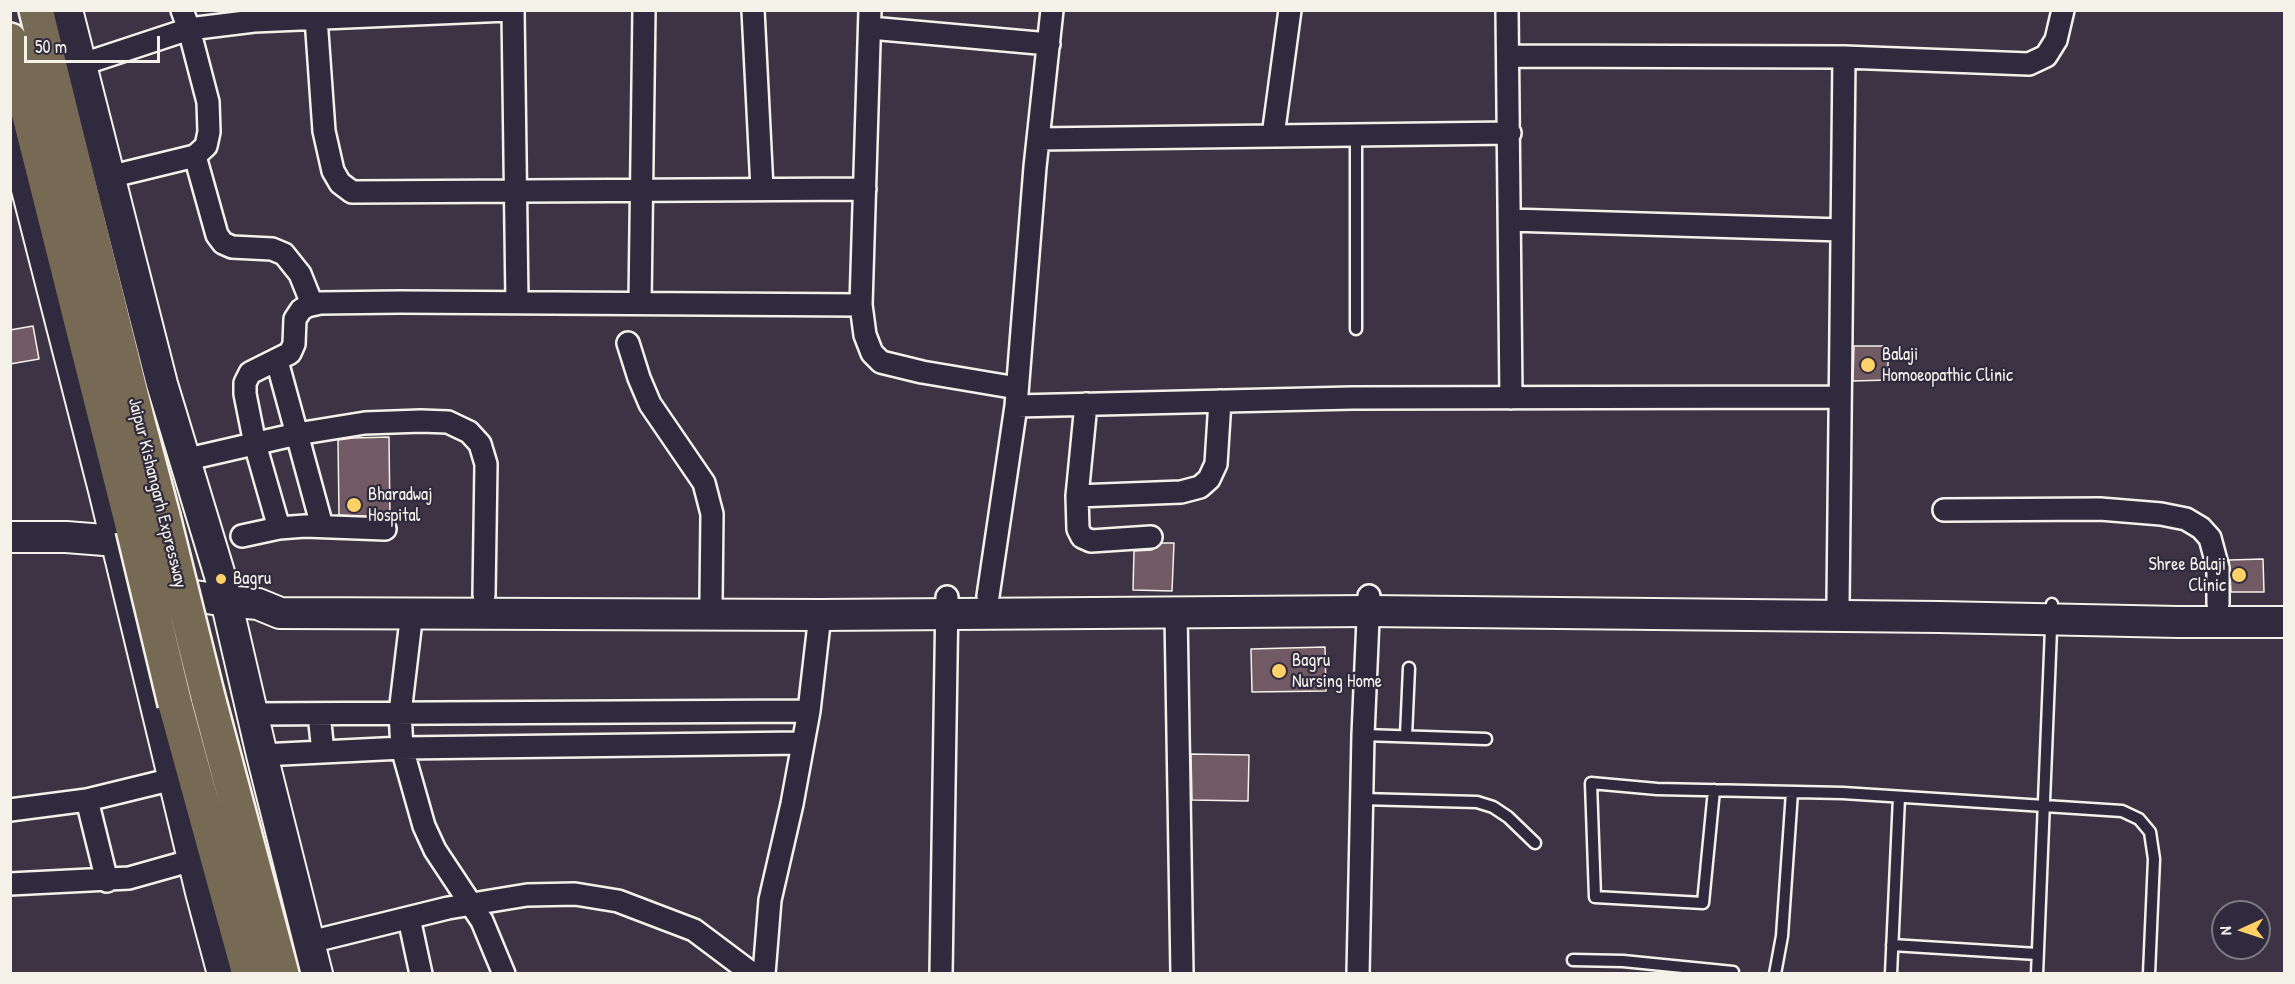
<!DOCTYPE html>
<html>
<head>
<meta charset="utf-8">
<style>
  body { margin:0 }
  #map { position:relative; width:2295px; height:984px; overflow:hidden; background:#3c3445; font-family:"Patrick Hand",sans-serif }
  canvas { display:block }
  .frame { position:absolute; inset:0; border:12px solid #f4f1e8; pointer-events:none }
  .north { position:absolute; left:2211px; top:900px; width:60px; height:60px; box-sizing:border-box; background:#2f2a3d; border:2px solid #7e7a81; border-radius:50%; rotate:267deg; font-size:16px; font-weight:700; line-height:24px; text-align:center; color:#f4f1e8 }
  .north::after { content:''; display:block; margin:auto; width:21px; height:27px; background:#ffd166; clip-path:polygon(50% 0,100% 100%,50% 72%,0 100%) }
  .scale { position:absolute; left:24px; top:36px; width:136px; height:27px; box-sizing:border-box; border:3px solid #f4f1e8; border-top:0; padding-left:8px; font-size:18px; line-height:21px; white-space:nowrap; color:#f4f1e8; -webkit-text-stroke:4px #2f2a3d; paint-order:stroke }
</style>
</head>
<body>
<div id="map">
<canvas width="2295" height="984"></canvas>
<div class="frame"></div>
<div class="north">N</div>
<div class="scale">50 m</div>
</div>
<script>
const ctx = document.querySelector('canvas').getContext('2d');
ctx.lineJoin = 'round';
function fill(path, color) { ctx.fillStyle = color; ctx.fill(path, 'evenodd'); }
const poly = rows => new Path2D(rows.map(r => 'M' + r).join(''));
function trace(path, color, width, dash) { ctx.strokeStyle = color; ctx.lineWidth = width; ctx.lineCap = dash ? 'butt' : 'round'; ctx.setLineDash(dash || []); ctx.stroke(path); }
function label(font, color, halo, rows, align = 'center') {
  ctx.font = font + ' "Patrick Hand",sans-serif'; ctx.lineWidth = 4.5; ctx.setLineDash([]); ctx.textBaseline = 'middle'; ctx.strokeStyle = halo; ctx.fillStyle = color; for (const [text, x, y, turn = 0] of rows) {
    ctx.save(); ctx.translate(x, y); ctx.rotate((+turn || 0) * Math.PI / 180); ctx.textAlign = isNaN(turn) ? turn : align; if (halo) ctx.strokeText(text, 0, 0); ctx.fillText(text, 0, 0); ctx.restore();
  }
}
const building = poly([
  [33,326,39,359,10,364,10,330,33,326],
  [1854,346,1888,346,1888,380,1853,381,1854,346],
  [389,437,390,518,339,515,338,440,353,438,389,437],
  [1162,543,1174,543,1172,591,1133,590,1134,551,1152,550,1162,543],
  [2263,559,2264,592,2231,592,2229,560,2263,559],
  [1325,647,1326,691,1252,692,1251,649,1325,647],
  [1191,754,1249,755,1248,801,1192,800,1191,754]
]);
const lane = poly([
  [1356,135,1356,329],
  [1363,735,1486,739],
  [1406,736,1409,668],
  [1714,790,1703,903,1595,897,1591,783,1657,789,1843,793,2122,811,2139,819,2150,832,2154,859,2149,974],
  [1361,799,1477,802,1493,807,1508,817,1535,843],
  [1892,945,2037,954],
  [1573,960,1623,961,1733,972],
  [1775,974,1782,936,1792,792],
  [1891,974,1899,797],
  [2037,974,2052,604]
]);
const street = poly([
  [513,10,517,302],
  [753,10,762,189],
  [1507,10,1511,398],
  [316,18,324,131,333,171,340,183,352,192,865,189],
  [870,28,1049,44],
  [1509,56,1844,57,1838,603],
  [1844,57,2029,64,2046,56,2056,40,2063,10],
  [80,65,189,29,254,21,508,10],
  [1273,136,1290,10],
  [1038,139,1510,133],
  [195,156,217,235,223,243,232,247,272,249,284,254,300,274,312,304],
  [109,177,195,156,206,146,209,132,208,102,189,29,182,10],
  [1510,220,1842,230],
  [640,303,644,10],
  [861,305,865,335,872,353,881,362,922,372,1017,388],
  [628,343,639,378,650,404,704,483,712,514,711,600],
  [277,361,322,526],
  [1086,404,1077,496,1078,529,1082,537,1091,541,1151,537],
  [1016,406,1352,398,1840,397],
  [184,460,297,434,365,423,421,421,448,422,469,432,480,444,486,464,484,595],
  [1077,496,1181,492,1200,487,1209,479,1216,464,1220,401],
  [1944,510,2100,509,2161,514,2186,519,2201,528,2210,538,2218,568,2218,604],
  [279,528,255,444,245,394,245,383,250,373,290,353,294,344,295,319,301,310,307,306,320,303,400,302,861,305,870,10],
  [242,536,279,528,305,526,385,529],
  [988,596,1016,406,1035,167,1052,10],
  [412,612,400,713,402,748,424,826,435,850,482,921,504,974],
  [1176,613,1182,974],
  [252,714,809,711],
  [319,714,323,752],
  [262,755,402,748,802,743],
  [87,800,107,881],
  [10,810,87,800,173,779],
  [10,884,129,878,193,860],
  [409,918,421,974],
  [310,942,448,908,527,895,575,894,618,901,694,930,750,972],
  [764,974,770,900,792,804,809,711,820,615],
  [941,974,947,597],
  [1358,974,1363,735,1369,596]
]);
const secondary = poly([
  [67,10,162,384,221,579,262,755,317,974],
  [10,123,104,490,201,892,223,974],
  [10,537,66,537,117,541],
  [127,585,226,601,258,604,280,613,820,615,1368,611,1939,617,2178,622,2284,622]
]);
const highway = poly([
  [36,10,138,422,163,516],
  [10,40,133,529],
  [208,697,282,974],
  [175,704,249,974]
]);
const highwayBridge = poly([
  [163,516,208,697],
  [133,529,175,704]
]);
const markers = [
  [1868,365,8,"#ffd166"],
  [354,505,8,"#ffd166"],
  [2239,575,8,"#ffd166"],
  [221,579,6,"#ffd166"],
  [1279,671,8,"#ffd166"]
];
const poiNames = [
  ["Balaji",1882,355],
  ["Homoeopathic Clinic",1882,376],
  ["Bharadwaj",368,495],
  ["Hospital",368,516],
  ["Shree Balaji",2226,565,"right"],
  ["Clinic",2226,586,"right"],
  ["Bagru",233,579],
  ["Bagru",1292,661],
  ["Nursing Home",1292,682]
];
const streetNames = [
  ["Jaipur Kishangarh Expressway",157,493,76]
];
fill(building, '#725a64');
trace(building, '#f4f1e8', 1.5);
trace(lane, '#f4f1e8', 15);
trace(street, '#f4f1e8', 26);
trace(secondary, '#f4f1e8', 34);
trace(highway, '#f4f1e8', 38);
trace(lane, '#2f2a3d', 10);
trace(street, '#2f2a3d', 21);
trace(secondary, '#2f2a3d', 30);
trace(highway, '#766a54', 33);
trace(highwayBridge, '#f4f1e8', 38, []);
trace(highwayBridge, '#766a54', 33);
for (const [x, y, r, color] of markers) { const dot = new Path2D(); dot.arc(x, y, r, 0, 2 * Math.PI); ctx.fillStyle = color; ctx.fill(dot); trace(dot, '#2f2a3d', 2); }
label('18px', '#f4f1e8', '#2f2a3d', poiNames, 'left');
label('18px', '#f4f1e8', '#2f2a3d', streetNames);
</script>
</body>
</html>
